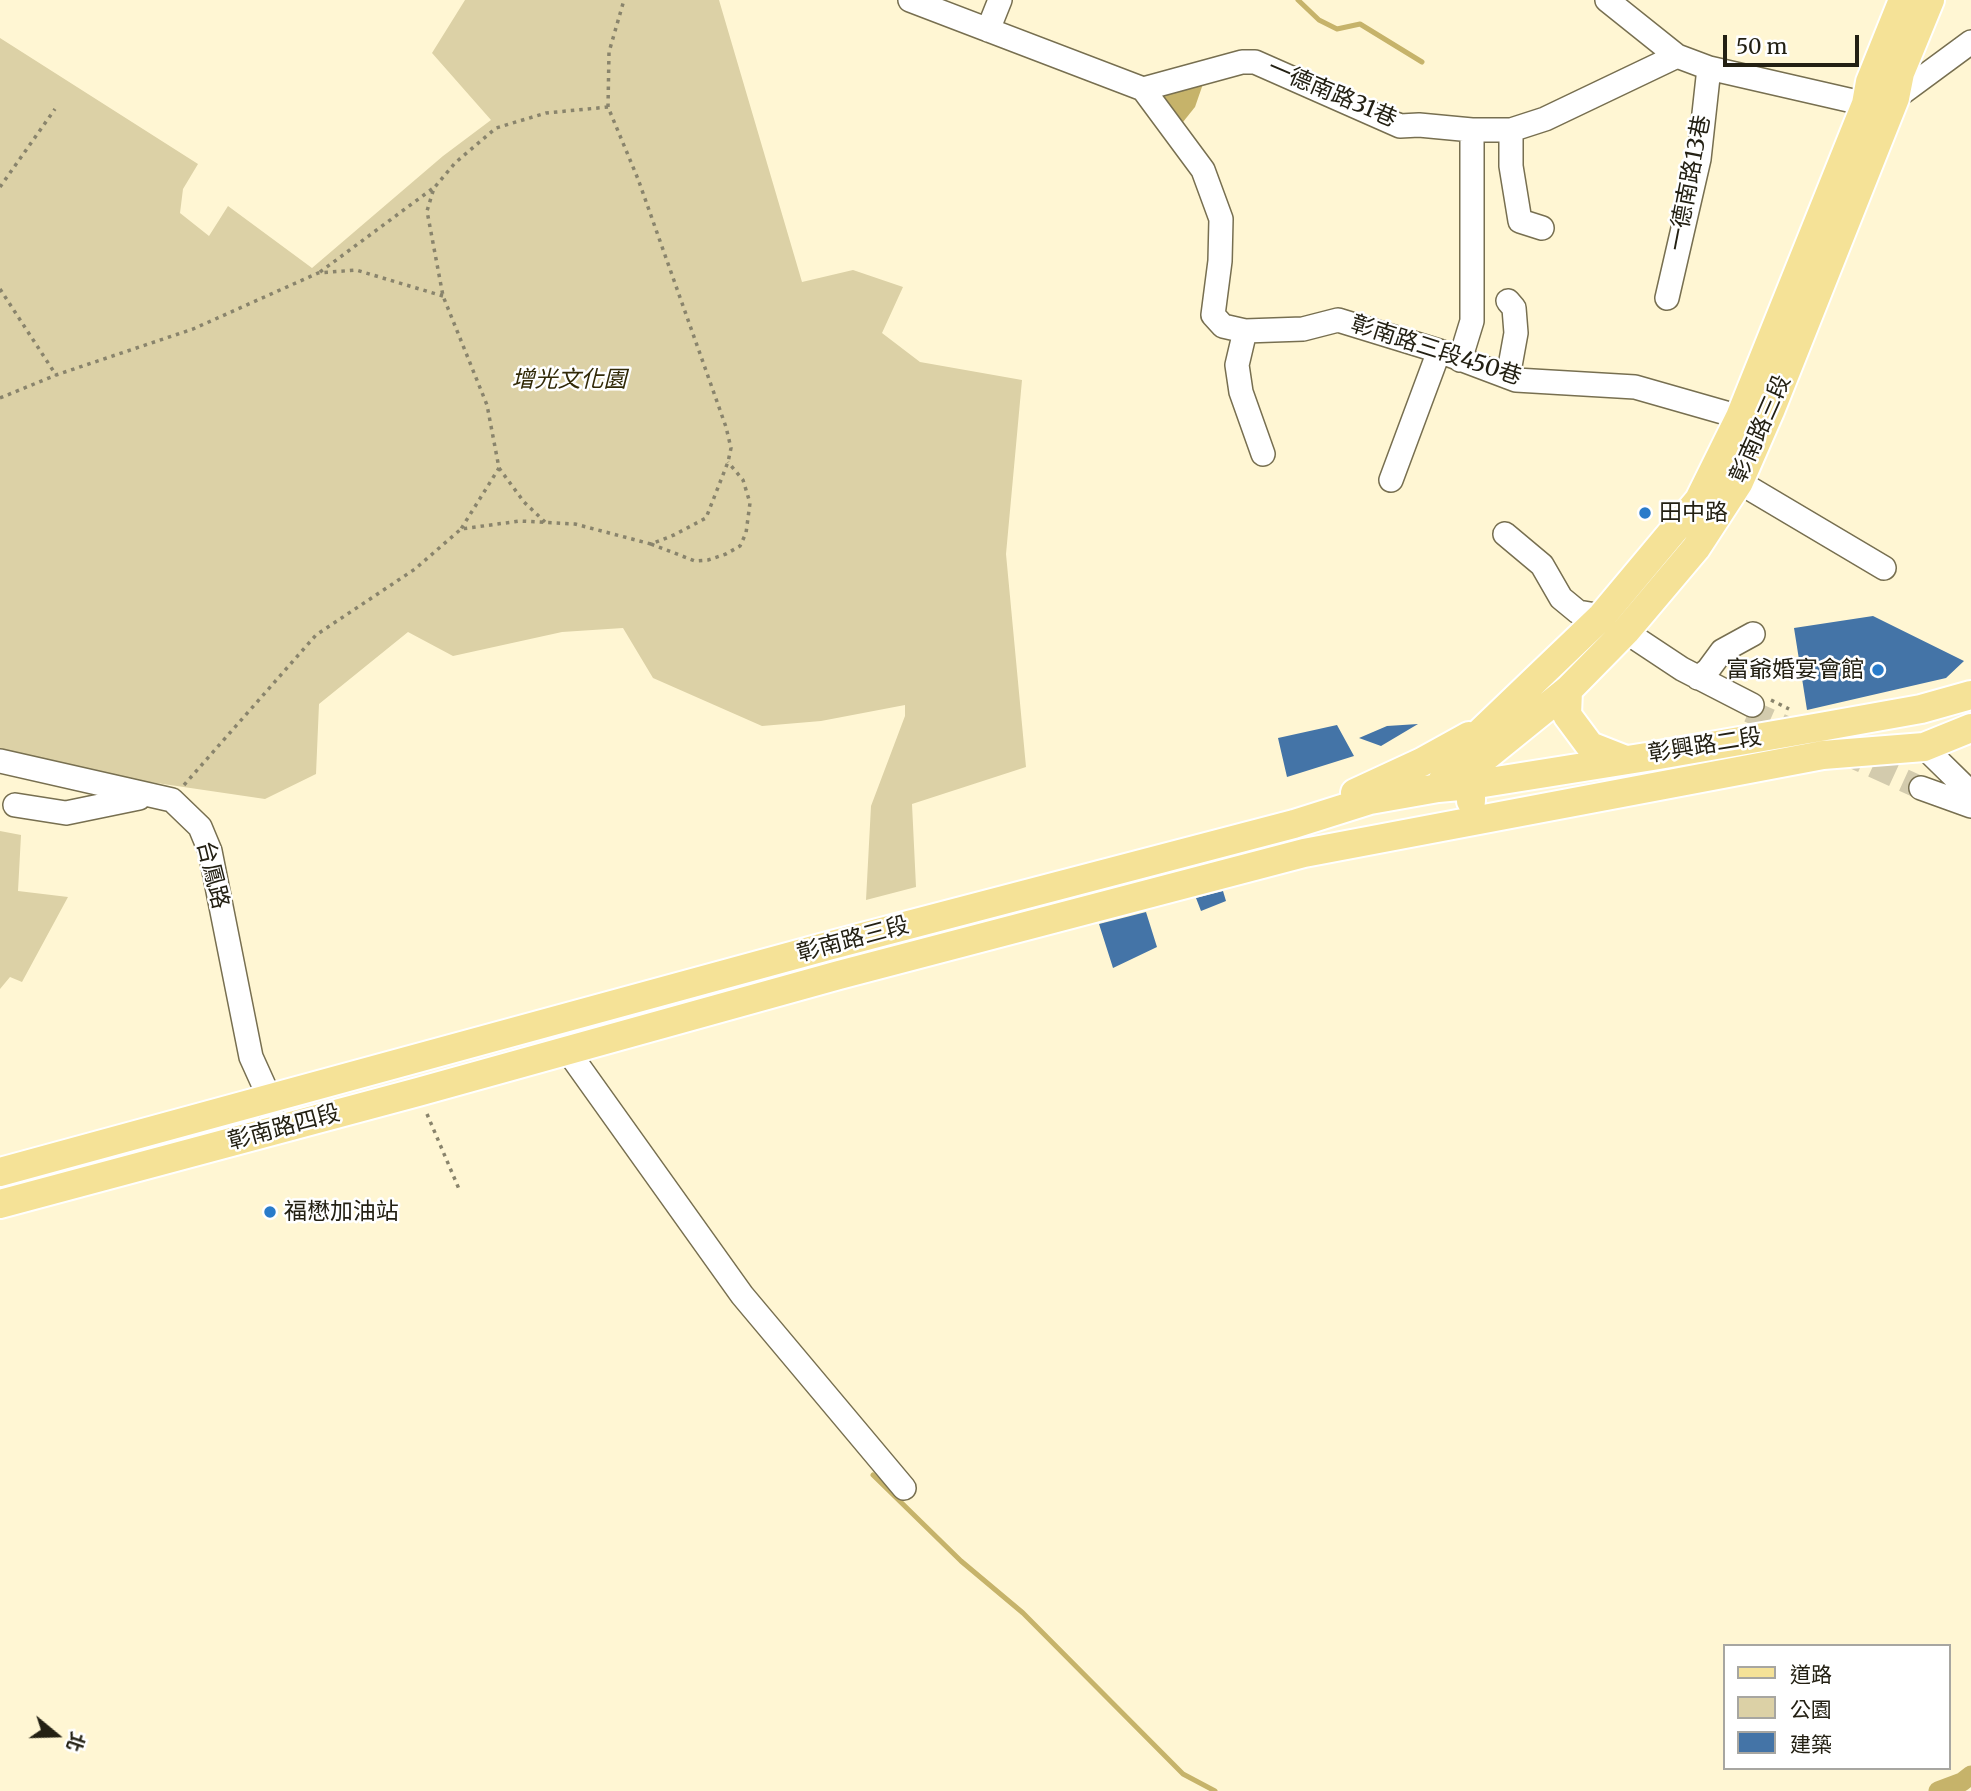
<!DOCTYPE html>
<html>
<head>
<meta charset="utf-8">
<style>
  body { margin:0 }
  #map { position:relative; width:1971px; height:1791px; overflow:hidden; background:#fff6d3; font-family:Merriweather,"Noto Sans TC",serif }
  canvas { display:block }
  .legend { position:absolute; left:1723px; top:1644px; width:228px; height:126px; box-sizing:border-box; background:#fff; border:2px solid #a7a6a1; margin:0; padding:9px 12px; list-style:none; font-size:21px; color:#232013 }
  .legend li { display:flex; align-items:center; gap:14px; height:35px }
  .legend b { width:35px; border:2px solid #a7a6a1 }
  .north { position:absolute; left:21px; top:1700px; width:70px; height:70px; -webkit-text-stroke:5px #fff; paint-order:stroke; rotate:109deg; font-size:19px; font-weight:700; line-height:28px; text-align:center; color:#232013 }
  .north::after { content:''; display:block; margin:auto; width:24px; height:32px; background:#232013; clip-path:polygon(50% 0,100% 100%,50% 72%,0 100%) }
  .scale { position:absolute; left:1723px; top:35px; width:136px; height:32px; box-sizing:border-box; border:4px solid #232013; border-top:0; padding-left:9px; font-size:21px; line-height:24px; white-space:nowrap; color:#232013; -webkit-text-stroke:5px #fff; paint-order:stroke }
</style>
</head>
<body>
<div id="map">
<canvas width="1971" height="1791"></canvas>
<ul class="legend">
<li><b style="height:9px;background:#f5e297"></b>道路</li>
<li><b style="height:19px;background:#dcd1a6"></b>公園</li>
<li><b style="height:19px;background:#4474a7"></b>建築</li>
</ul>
<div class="north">北</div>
<div class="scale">50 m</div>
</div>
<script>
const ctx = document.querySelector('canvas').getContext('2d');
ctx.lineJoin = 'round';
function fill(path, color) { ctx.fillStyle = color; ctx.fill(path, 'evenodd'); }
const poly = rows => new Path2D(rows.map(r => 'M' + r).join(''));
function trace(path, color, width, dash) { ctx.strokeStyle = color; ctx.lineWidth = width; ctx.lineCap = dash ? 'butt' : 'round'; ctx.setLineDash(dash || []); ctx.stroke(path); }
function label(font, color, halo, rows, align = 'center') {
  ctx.font = font + ' Merriweather,"Noto Sans TC",serif'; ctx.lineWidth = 5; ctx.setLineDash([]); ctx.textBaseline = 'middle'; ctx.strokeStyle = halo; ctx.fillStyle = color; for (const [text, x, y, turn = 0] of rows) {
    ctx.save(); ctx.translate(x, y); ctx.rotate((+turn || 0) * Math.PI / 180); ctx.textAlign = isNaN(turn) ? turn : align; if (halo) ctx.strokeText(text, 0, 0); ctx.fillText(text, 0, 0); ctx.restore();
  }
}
const green = poly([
  [465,0,719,0,802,282,853,270,903,287,882,333,920,362,1022,380,1006,554,1026,767,912,804,916,887,866,900,871,806,905,716,905,705,821,721,762,726,653,678,623,628,562,632,453,656,408,632,319,704,316,774,265,799,109,776,0,749,0,38,198,164,183,189,180,213,209,236,228,206,312,268,443,156,491,120,432,53],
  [0,831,21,835,18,891,68,897,22,982,10,977,0,989]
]);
const water = poly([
  [1204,81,1195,107,1183,122,1178,122,1163,104,1161,93]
]);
const stream = poly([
  [1298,0,1319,20,1337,29,1360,24,1422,62],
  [873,1475,961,1561,1023,1613,1183,1774,1215,1791]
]);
const canal = poly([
  [1938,1791,1962,1782,1971,1775]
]);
const building = poly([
  [1873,616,1964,661,1946,678,1807,710,1794,628],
  [1418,724,1381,746,1359,738,1387,726],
  [1337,725,1354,756,1287,777,1278,738],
  [1223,891,1226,901,1201,911,1196,898],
  [1146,912,1157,947,1113,968,1099,924]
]);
const minorTunnel = poly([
  [1749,711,1801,734],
  [1842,752,1921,788]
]);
const path = poly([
  [608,107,609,52,624,0],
  [0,187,55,109],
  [320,272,432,189],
  [0,289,56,375],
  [0,398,56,375,193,329,318,273,356,270,443,296],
  [499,468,524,502,545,522],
  [651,544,695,561,708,560,726,554,740,546,746,533,750,503,743,480,728,462],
  [1771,700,1789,709],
  [184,785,316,635,415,569,461,529,520,521,575,524,651,544,674,535,706,518,728,462,731,448,726,427,638,179,608,107,546,113,496,128,455,163,434,188,427,211,443,296,487,405,499,468,461,529],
  [427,1114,459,1189]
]);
const minor = poly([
  [910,0,1143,89,1203,170,1221,219,1220,261,1213,315,1223,326,1245,331,1303,329,1338,320,1439,351,1516,380,1635,387,1740,417],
  [1607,0,1677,56,1709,68,1866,104,1895,98,1971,42],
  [988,30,1000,0],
  [1143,89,1242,62,1255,62,1400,126,1419,125,1472,130,1511,130,1545,119,1677,56],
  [1511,130,1511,166,1520,221,1542,228],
  [1667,298,1699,159,1709,68],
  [1508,301,1514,308,1516,333,1508,377],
  [1245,331,1237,365,1241,392,1263,454],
  [1460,360,1472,321,1472,130],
  [1391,480,1439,351],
  [1739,482,1884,568],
  [1505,534,1542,565,1561,598,1578,612,1602,616,1682,669,1752,705],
  [1698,678,1708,670,1722,651,1753,634],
  [1924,747,1971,793],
  [0,761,172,800,200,827,210,851,251,1057,270,1099,273,1131],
  [1921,788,1971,806],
  [15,805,66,813,139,798],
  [567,1050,742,1295,904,1488]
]);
const major = poly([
  [1568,690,1567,715,1590,746,1623,759],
  [1438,788,1462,750,1602,616,1699,500,1740,417,1866,104,1870,82,1903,0],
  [1355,793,1422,762,1469,736],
  [1471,801,1471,785,1479,762,1568,690,1626,631,1696,548,1739,482,1770,411,1895,98,1900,73,1930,0],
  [0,1172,828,946,1294,824,1370,800,1438,788,1471,785,1659,755,1826,726,1921,709,1971,695],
  [0,1204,418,1092,839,975,1304,853,1823,755,1924,747,1971,728]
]);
const markers = [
  [1645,513,7,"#297bca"],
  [1878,670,7,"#297bca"],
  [270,1212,7,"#297bca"]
];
const streetNames = [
  ["一德南路31巷",1332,94,23],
  ["一德南路13巷",1690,183,-79],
  ["彰南路三段450巷",1436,351,18],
  ["彰南路三段",1761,429,-66],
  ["彰興路二段",1705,746,-9],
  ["台鳳路",212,875,76],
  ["彰南路三段",853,940,-15],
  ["彰南路四段",284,1128,-15]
];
const parkNames = [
  ["增光文化園",569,380]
];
const poiNames = [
  ["田中路",1659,513],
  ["富爺婚宴會館",1864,670,"right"],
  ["福懋加油站",284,1212]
];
fill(green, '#dcd1a6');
fill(water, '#c6b36a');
trace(stream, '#c6b36a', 5);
trace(canal, '#c6b36a', 19);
fill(building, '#4474a7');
trace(minorTunnel, '#d3cbad', 23, [23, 11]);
trace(minor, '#776f50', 26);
trace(major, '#fff', 32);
trace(path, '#89846c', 3.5, [3.5, 5]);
trace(minor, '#fff', 23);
trace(major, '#f5e297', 28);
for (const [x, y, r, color] of markers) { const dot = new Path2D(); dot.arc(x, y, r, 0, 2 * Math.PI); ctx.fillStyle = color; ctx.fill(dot); trace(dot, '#fff', 2.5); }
label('23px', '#232013', '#fff', streetNames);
label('italic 23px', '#322a08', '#fff', parkNames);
label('23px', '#232013', '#fff', poiNames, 'left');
</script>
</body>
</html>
